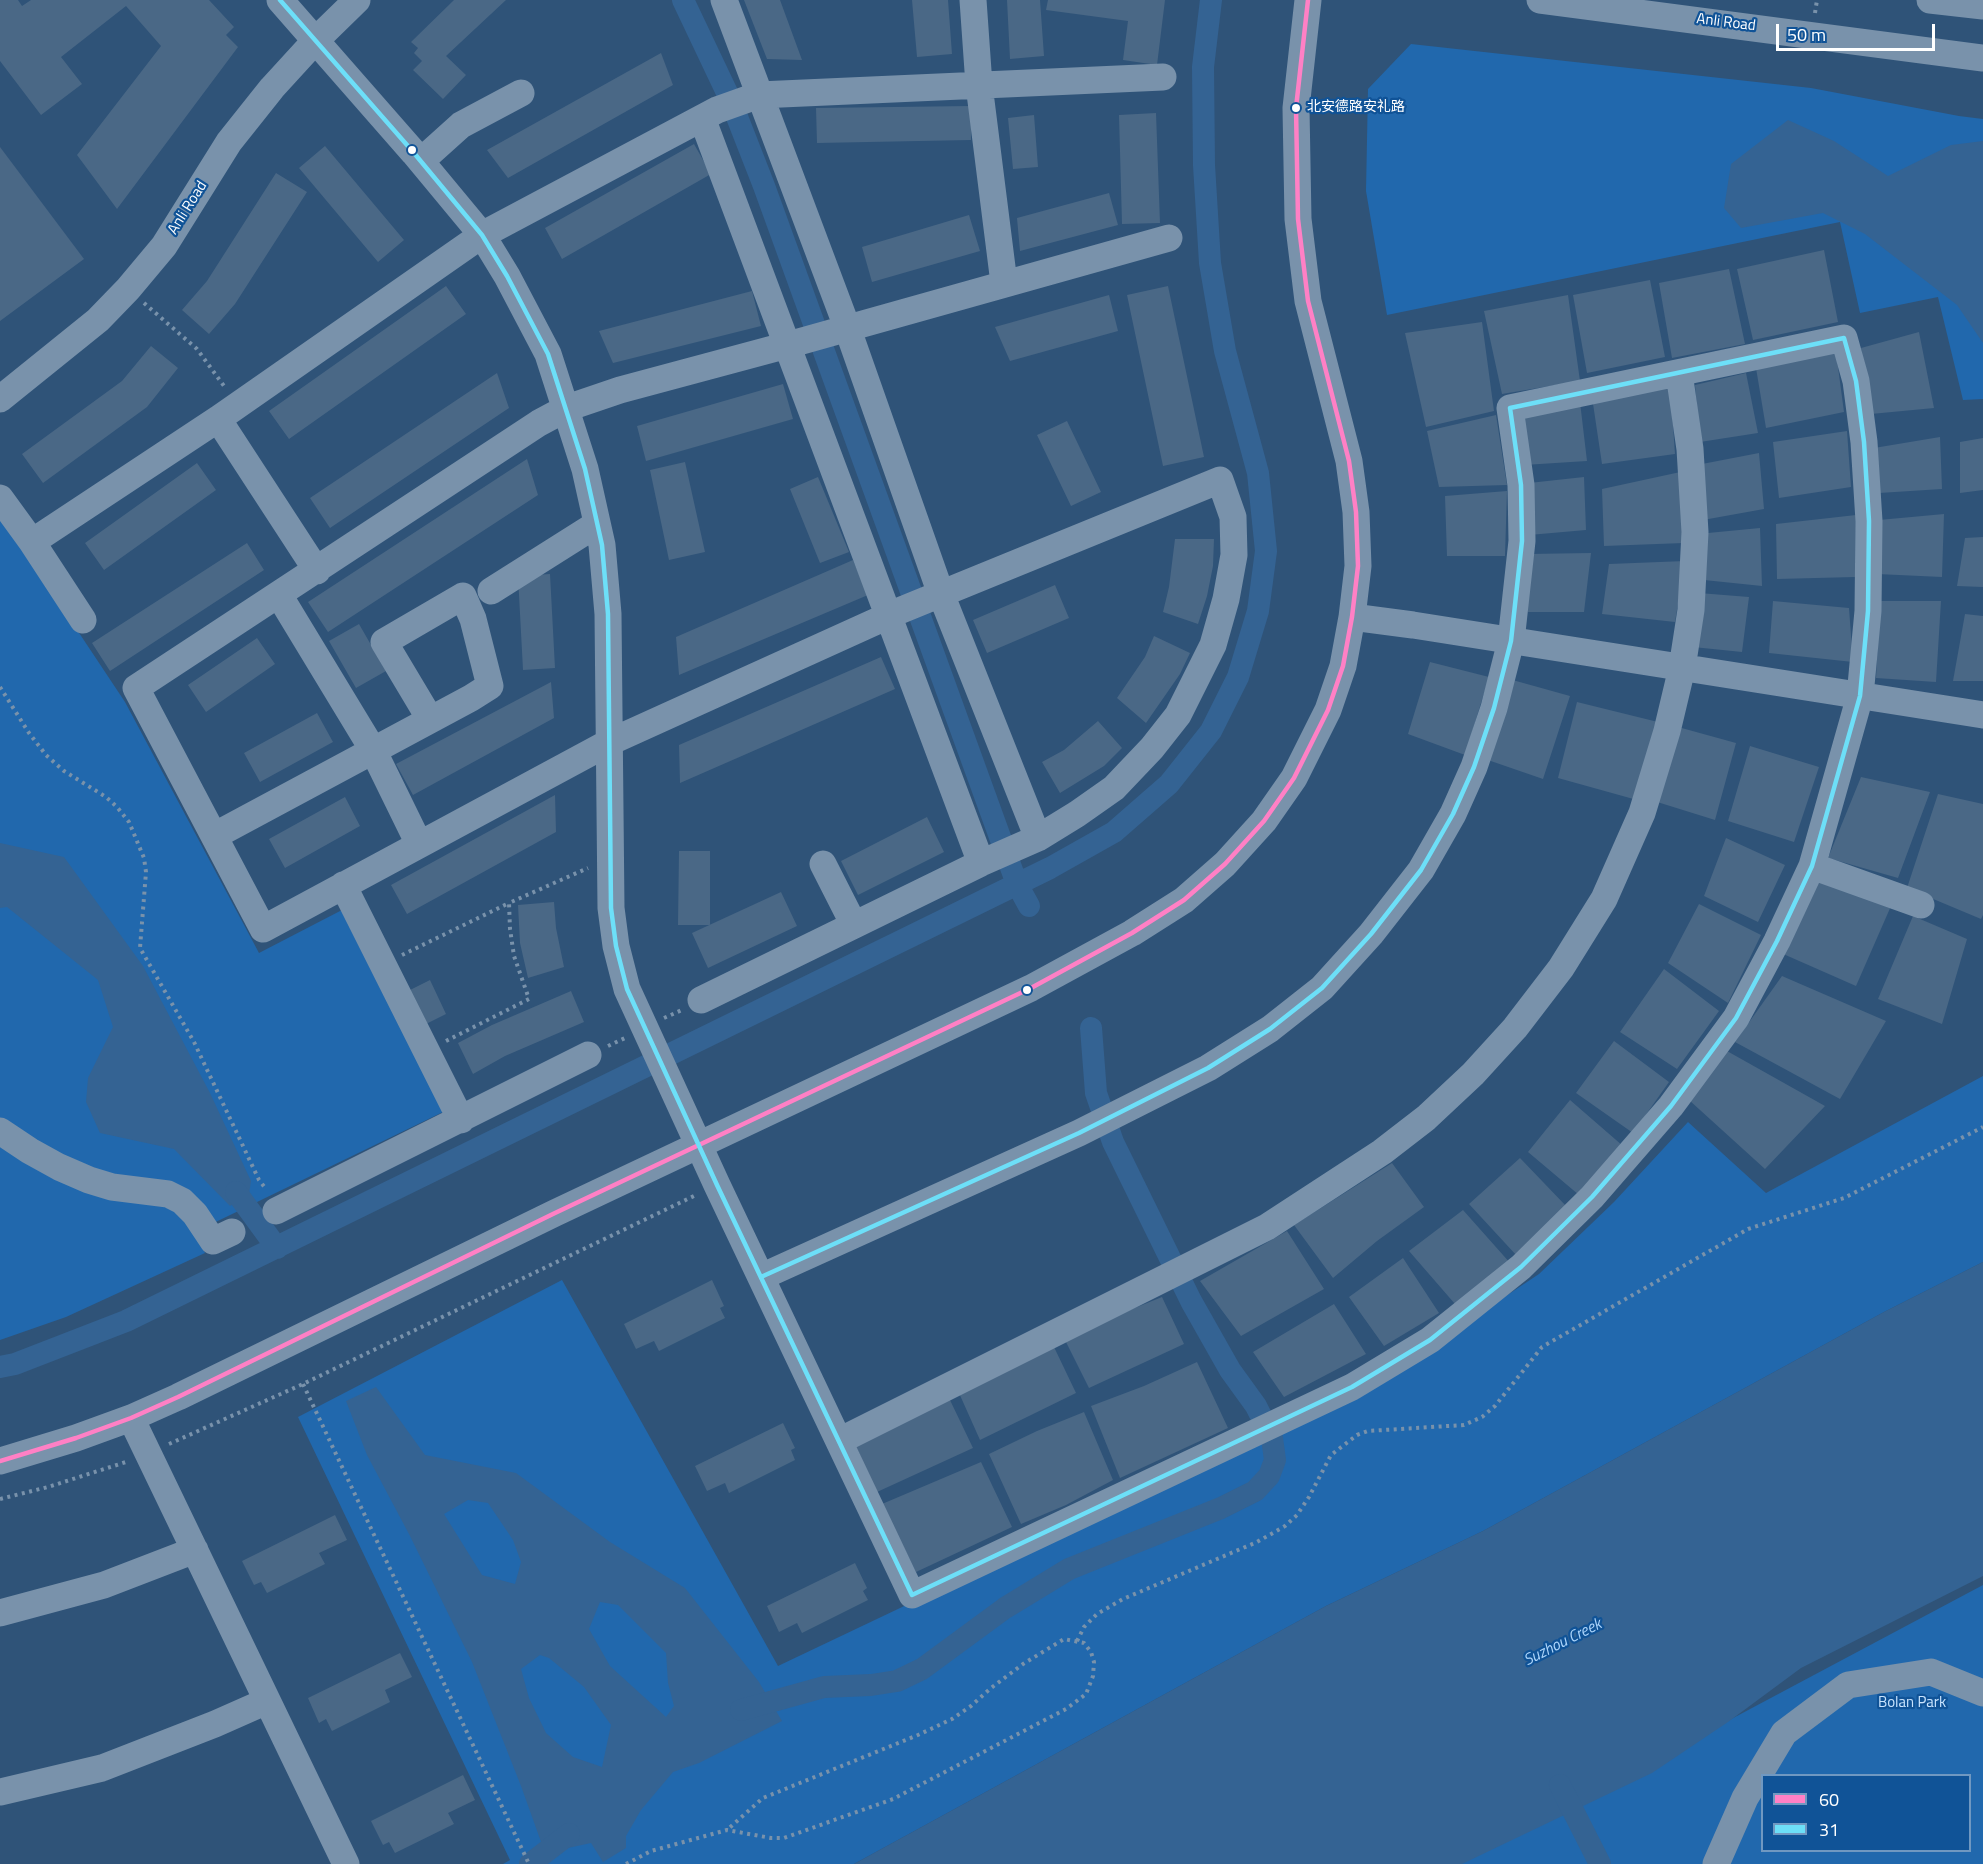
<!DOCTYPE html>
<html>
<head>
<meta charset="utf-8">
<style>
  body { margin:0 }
  #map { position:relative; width:1983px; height:1864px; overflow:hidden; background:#2f5378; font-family:"Titillium Web",sans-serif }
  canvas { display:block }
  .legend { position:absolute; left:1761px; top:1774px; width:210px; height:78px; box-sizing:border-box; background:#105397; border:2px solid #7098c1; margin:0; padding:8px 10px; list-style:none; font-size:18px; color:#fff }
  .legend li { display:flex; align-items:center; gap:12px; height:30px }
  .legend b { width:30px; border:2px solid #7098c1 }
  .scale { position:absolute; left:1776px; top:24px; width:159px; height:27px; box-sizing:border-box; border:3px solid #fff; border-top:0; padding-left:8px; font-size:18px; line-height:21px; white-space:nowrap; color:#fff; -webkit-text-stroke:4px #105397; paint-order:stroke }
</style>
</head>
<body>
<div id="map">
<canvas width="1983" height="1864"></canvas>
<ul class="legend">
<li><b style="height:8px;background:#ff80c5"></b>60</li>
<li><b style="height:8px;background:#6ddff8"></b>31</li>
</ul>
<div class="scale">50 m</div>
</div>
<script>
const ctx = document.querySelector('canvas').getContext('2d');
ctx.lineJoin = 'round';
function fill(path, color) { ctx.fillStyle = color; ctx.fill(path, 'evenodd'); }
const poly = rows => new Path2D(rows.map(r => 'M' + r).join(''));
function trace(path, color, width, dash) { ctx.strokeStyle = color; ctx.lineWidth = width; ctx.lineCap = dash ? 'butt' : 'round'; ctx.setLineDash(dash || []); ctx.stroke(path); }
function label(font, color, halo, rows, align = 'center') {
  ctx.font = font + ' "Titillium Web","Noto Sans SC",sans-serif'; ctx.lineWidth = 4.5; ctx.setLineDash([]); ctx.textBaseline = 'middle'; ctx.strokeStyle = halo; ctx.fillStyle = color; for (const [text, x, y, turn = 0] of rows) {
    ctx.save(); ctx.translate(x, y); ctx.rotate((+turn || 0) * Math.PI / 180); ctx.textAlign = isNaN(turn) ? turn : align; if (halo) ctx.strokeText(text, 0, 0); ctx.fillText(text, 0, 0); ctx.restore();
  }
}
const green = poly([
  [1411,44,1811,88,1959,116,1983,119,1983,399,1963,400,1938,297,1860,313,1840,222,1387,315,1366,191,1368,89],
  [0,514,125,702,259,953,342,910,443,1112,195,1232,205,1253,66,1317,0,1340],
  [1983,1076,1983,1262,1884,1312,1483,1531,1326,1606,854,1864,503,1864,510,1860,298,1417,562,1280,778,1666,980,1570,1438,1341,1539,1274,1614,1202,1688,1122,1766,1193],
  [1983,1585,1983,1864,1459,1864],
  [1762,1776,1970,1776,1970,1850,1762,1850]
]);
const water = poly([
  [1788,120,1834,141,1888,176,1951,145,1983,141,1983,343,1957,305,1865,234,1823,213,1741,228,1724,208,1731,164],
  [0,843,64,857,143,966,210,1093,251,1181,249,1194,230,1206,174,1149,100,1133,86,1102,88,1078,113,1027,98,980,7,907,0,908],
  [1983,1262,1983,1576,1801,1668,1728,1722,1652,1773,1462,1864,854,1864,1326,1606,1483,1531,1884,1312],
  [376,1387,425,1455,516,1473,610,1542,685,1588,759,1682,782,1721,699,1763,673,1772,641,1810,626,1836,626,1848,603,1862,591,1843,545,1853,521,1786,472,1662,410,1536,367,1455,346,1401],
  [468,1500,488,1503,513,1540,521,1562,515,1584,482,1575,444,1514],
  [600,1602,618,1605,666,1653,668,1683,674,1706,666,1717,610,1666,589,1629],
  [540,1655,549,1658,584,1687,611,1725,602,1767,573,1757,546,1733,529,1698,521,1669]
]);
const canal = poly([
  [683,0,730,99,764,186,1017,884,1029,906],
  [236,1192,277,1248],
  [0,1367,15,1364,126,1321,1050,868,1114,832,1169,784,1211,731,1238,677,1258,611,1266,551,1258,473,1225,351,1210,263,1204,165,1203,67,1211,0],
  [741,1710,824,1687,871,1685,897,1681,922,1669,1005,1608,1069,1569,1221,1508,1255,1491,1269,1476,1275,1460,1272,1438,1256,1406,1230,1370,1191,1301,1113,1142,1096,1093,1091,1028],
  [1560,1785,1600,1864],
  [530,1864,569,1834]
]);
const building = poly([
  [0,0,18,0,22,6,31,0,209,0,234,27,226,35,238,47,117,209,77,155,161,46,126,6,61,57,82,84,41,115,0,61],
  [454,0,506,0,446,56,466,75,443,99,413,70,422,61,414,53,418,48,411,42],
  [744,0,780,0,802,60,767,59],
  [912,0,948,0,952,54,917,57],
  [1007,0,1040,0,1044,56,1010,59],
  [1048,0,1165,0,1157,65,1123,60,1128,21,1046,10],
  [661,53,673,85,508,178,487,150],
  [971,106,971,140,817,143,816,108],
  [1156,113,1160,223,1122,224,1119,115],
  [1034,115,1038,167,1013,169,1008,118],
  [694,144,711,174,562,259,545,228],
  [325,146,404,240,378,262,299,168],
  [0,147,84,259,0,321],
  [276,173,307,192,235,304,209,334,182,310,207,281],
  [1109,193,1118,225,1020,251,1017,218],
  [969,215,980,251,872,282,862,247],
  [1824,250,1838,322,1753,340,1737,269],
  [1729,269,1745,344,1672,358,1659,283],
  [1650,280,1665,357,1587,373,1573,295],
  [446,286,466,314,289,439,269,411],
  [1168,286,1204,457,1163,466,1127,295],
  [752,291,761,326,613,363,599,331],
  [1109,295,1118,331,1010,361,995,327],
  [1568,295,1580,381,1502,394,1484,311],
  [1482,322,1494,411,1426,427,1405,333],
  [1919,332,1934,408,1871,414,1861,348],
  [151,346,178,368,147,407,43,483,22,454,122,381],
  [1836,352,1844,412,1766,428,1756,368],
  [497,373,509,408,330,528,310,498],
  [1746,373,1758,433,1700,442,1695,385],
  [1670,382,1675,454,1602,464,1592,397],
  [783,384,793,419,646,461,637,426],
  [1580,402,1587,461,1524,465,1519,416],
  [1496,415,1507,485,1439,487,1427,431],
  [1067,421,1101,492,1071,506,1037,435],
  [1847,431,1851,487,1779,498,1773,442],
  [1940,437,1942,489,1879,493,1874,448],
  [1983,438,1983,490,1960,493,1960,442],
  [1759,453,1764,509,1703,520,1702,464],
  [527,459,538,495,328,632,308,602],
  [685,462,705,552,669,560,650,470],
  [197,463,216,490,104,570,85,543],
  [1685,471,1684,543,1604,546,1602,489],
  [818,477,849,552,820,563,790,489],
  [1584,477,1586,530,1529,535,1529,483],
  [1507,491,1505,556,1447,556,1445,496],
  [1944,514,1942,577,1877,574,1879,520],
  [1856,515,1855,577,1777,579,1776,524],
  [1760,528,1762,586,1704,580,1708,533],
  [1983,537,1983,587,1957,586,1965,538],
  [1175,539,1214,539,1213,566,1207,596,1198,624,1163,612,1169,587],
  [247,543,264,570,110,671,92,643],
  [1591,553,1584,612,1528,612,1528,554],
  [853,560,868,595,679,675,676,637],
  [1685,561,1675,622,1602,614,1609,564],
  [550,574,555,668,523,670,518,576],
  [1055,585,1069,618,987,653,973,620],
  [1699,593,1749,597,1742,652,1693,647],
  [1773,601,1849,608,1853,662,1769,653],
  [1880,601,1941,601,1936,682,1876,678],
  [1965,614,1983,616,1983,681,1953,681],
  [359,624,386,671,356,688,329,641],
  [1154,636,1190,653,1180,674,1146,723,1117,698,1145,657],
  [257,638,275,664,206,712,188,685],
  [881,657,895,689,680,783,679,745],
  [1430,662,1489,677,1465,755,1408,734],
  [1509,679,1570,696,1543,779,1485,759],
  [551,682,554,718,413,795,396,764],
  [1577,702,1658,722,1637,800,1558,778],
  [317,713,333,742,260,782,244,753],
  [1098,721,1122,748,1104,766,1060,793,1042,762,1064,750],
  [1678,727,1736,743,1715,820,1654,801],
  [1750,746,1819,767,1794,842,1728,821],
  [1861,777,1930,792,1898,878,1828,858],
  [1938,794,1983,804,1983,915,1981,919,1907,888],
  [555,795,556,832,407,914,391,885],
  [345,797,360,826,285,868,269,839],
  [927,817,944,852,858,895,841,861],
  [1726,838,1785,865,1758,922,1704,896],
  [679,851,710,851,710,925,678,925],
  [1816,877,1891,906,1856,986,1781,953],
  [781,892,797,926,708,968,692,933],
  [554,902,556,928,564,967,528,978,520,943,518,905],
  [1699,904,1761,935,1728,1003,1668,963],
  [1913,916,1967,939,1942,1024,1878,999],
  [1664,969,1719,1011,1677,1069,1620,1032],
  [1782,976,1886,1021,1840,1099,1735,1042],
  [430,980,446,1014,424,1025,408,991],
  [571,991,584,1022,505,1056,473,1074,458,1043,492,1025],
  [1614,1041,1669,1082,1633,1133,1576,1093],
  [1727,1051,1825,1106,1765,1169,1689,1100],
  [1570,1100,1623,1146,1579,1195,1528,1152],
  [1520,1158,1567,1207,1517,1256,1469,1204],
  [1392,1163,1424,1207,1377,1241,1333,1278,1294,1225],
  [1463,1210,1511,1264,1455,1304,1409,1251],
  [1287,1231,1324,1289,1241,1336,1200,1281],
  [1403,1258,1439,1313,1384,1346,1349,1297],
  [712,1280,724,1306,720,1308,725,1318,659,1351,654,1341,636,1349,624,1324],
  [1162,1297,1184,1344,1089,1388,1065,1340,1110,1318],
  [1334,1304,1366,1354,1284,1397,1253,1352],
  [1054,1347,1076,1393,980,1440,959,1393],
  [1197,1362,1228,1428,1120,1478,1091,1406,1144,1386],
  [949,1398,973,1448,877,1492,854,1442],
  [1084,1412,1113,1480,1066,1505,1021,1524,989,1454,1037,1431],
  [783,1423,795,1448,791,1450,795,1460,729,1493,725,1483,707,1491,695,1466],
  [981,1462,1012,1527,916,1572,882,1504],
  [335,1515,347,1540,319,1553,325,1564,267,1593,261,1582,254,1585,242,1561],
  [855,1563,867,1588,863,1591,868,1600,802,1633,797,1623,779,1632,767,1606],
  [400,1653,412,1677,385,1690,390,1702,332,1731,326,1719,319,1723,308,1698],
  [463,1775,475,1800,448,1813,454,1824,395,1853,389,1842,383,1845,371,1821]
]);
const path = poly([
  [1815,13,1817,0],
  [144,303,197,349,224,386],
  [0,687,29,733,46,755,64,771,106,797,117,807,129,822,144,858,146,872,140,948,194,1042,259,1180,266,1189],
  [402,955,509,903],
  [664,1018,682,1010],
  [446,1041,529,999,514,956,510,929,509,903,588,868],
  [608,1046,625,1038],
  [303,1384,529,1864],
  [169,1444,303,1384,696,1195],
  [0,1499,48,1487,126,1462],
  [1077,1641,1084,1627,1097,1614,1123,1599,1257,1542,1285,1526,1297,1515,1309,1497,1331,1455,1357,1435,1368,1431,1464,1425,1482,1417,1495,1406,1542,1347,1748,1229,1844,1198,1983,1127],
  [626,1864,651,1851,727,1830,771,1838,784,1838,893,1799,1066,1709,1086,1694,1093,1676,1094,1662,1091,1652,1084,1643,1064,1639,1023,1664,991,1688,971,1706,952,1719,918,1735,763,1798,727,1830]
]);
const minor = poly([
  [280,0,414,153,482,235,507,276,548,354,585,469,602,545,608,614,611,908,616,946,627,989,717,1185,912,1595,1352,1387,1430,1340,1521,1267,1592,1197,1671,1106,1736,1018,1777,941,1812,866,1860,696,1868,611,1869,521,1864,442,1856,381,1844,338,1510,408,1521,485,1522,541,1511,641,1494,708,1474,767,1453,814,1421,870,1371,934,1322,988,1270,1029,1208,1068,1079,1133,761,1277],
  [724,0,847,327,941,594,1038,838],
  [973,0,979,85,1004,283],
  [1540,0,1983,58],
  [1930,0,1983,6],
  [702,118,981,863],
  [421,161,461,125,521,93],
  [0,399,98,320,128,289,164,246,229,142,272,88,315,41,357,0],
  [218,419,317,571],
  [0,498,32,542,83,620],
  [32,542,218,419,482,235,717,110,759,95,1163,77],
  [491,591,597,524],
  [279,595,373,750,419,844],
  [1352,617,1413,625,1983,715],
  [214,836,471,698,490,686,473,619,463,596,384,642,430,719],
  [823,864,854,925],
  [1812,866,1921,905],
  [343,885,461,1120],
  [701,1000,981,863,1038,838,1077,814,1114,788,1152,748,1178,715,1213,645,1226,599,1234,555,1233,517,1220,480,899,611,610,742,263,929,136,688,539,423,567,408,620,390,795,343,1169,238],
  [0,1131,30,1151,59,1167,89,1180,112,1187,168,1194,182,1201,195,1214,213,1241,232,1232],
  [276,1211,588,1055],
  [131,1418,346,1864],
  [839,1441,1267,1227,1382,1152,1426,1118,1473,1074,1515,1028,1561,968,1604,899,1642,813,1667,731,1682,668,1691,610,1695,532,1690,449,1679,373],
  [0,1461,76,1438,131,1418,178,1397,555,1213,1031,988,1132,933,1184,900,1225,864,1264,821,1294,778,1328,710,1343,666,1352,617,1358,566,1356,512,1349,461,1308,301,1298,219,1296,108,1308,0],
  [0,1613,104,1585,195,1550],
  [0,1792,102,1768,215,1724,267,1701],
  [1716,1864,1745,1798,1784,1733,1848,1685,1931,1672,1983,1693]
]);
const bus1 = poly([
  [0,1461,76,1438,131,1418,178,1397,555,1213,1031,988,1132,933,1184,900,1225,864,1264,821,1294,778,1328,710,1343,666,1352,617,1358,566,1356,512,1349,461,1308,301,1298,219,1296,108,1308,0]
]);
const bus2 = poly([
  [280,0,414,153,482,235,507,276,548,354,585,469,602,545,608,614,611,908,616,946,627,989,717,1185,912,1595,1352,1387,1430,1340,1521,1267,1592,1197,1671,1106,1736,1018,1777,941,1812,866,1860,696,1868,611,1869,521,1864,442,1856,381,1844,338,1510,408,1521,485,1522,541,1511,641,1494,708,1474,767,1453,814,1421,870,1371,934,1322,988,1270,1029,1208,1068,1079,1133,761,1277]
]);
const markers = [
  [1296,108,5,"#fff"],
  [412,150,5,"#fff"],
  [1027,990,5,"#fff"]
];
const busNames = [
  ["北安德路安礼路",1307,108]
];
const streetNames = [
  ["Anli Road",1726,23,7],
  ["Anli Road",188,208,-58]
];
const parkNames = [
  ["Bolan Park",1912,1703]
];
const waterNames = [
  ["Suzhou Creek",1563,1643,-27]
];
fill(green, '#2168ad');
fill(water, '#346393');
trace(canal, '#346393', 22);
fill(building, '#4a6886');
trace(path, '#7992ab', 4, [3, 4.5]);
trace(minor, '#7992ab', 27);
trace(bus1, '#ff80c5', 4.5);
trace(bus2, '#6ddff8', 4.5);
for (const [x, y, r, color] of markers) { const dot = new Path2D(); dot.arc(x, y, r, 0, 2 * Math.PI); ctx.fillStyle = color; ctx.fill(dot); trace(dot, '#105397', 2); }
label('14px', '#fff', '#105397', busNames, 'left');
label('15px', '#fff', '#105397', streetNames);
label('15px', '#c9e4fe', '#105397', parkNames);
label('italic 16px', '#add5fb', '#105397', waterNames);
</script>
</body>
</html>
